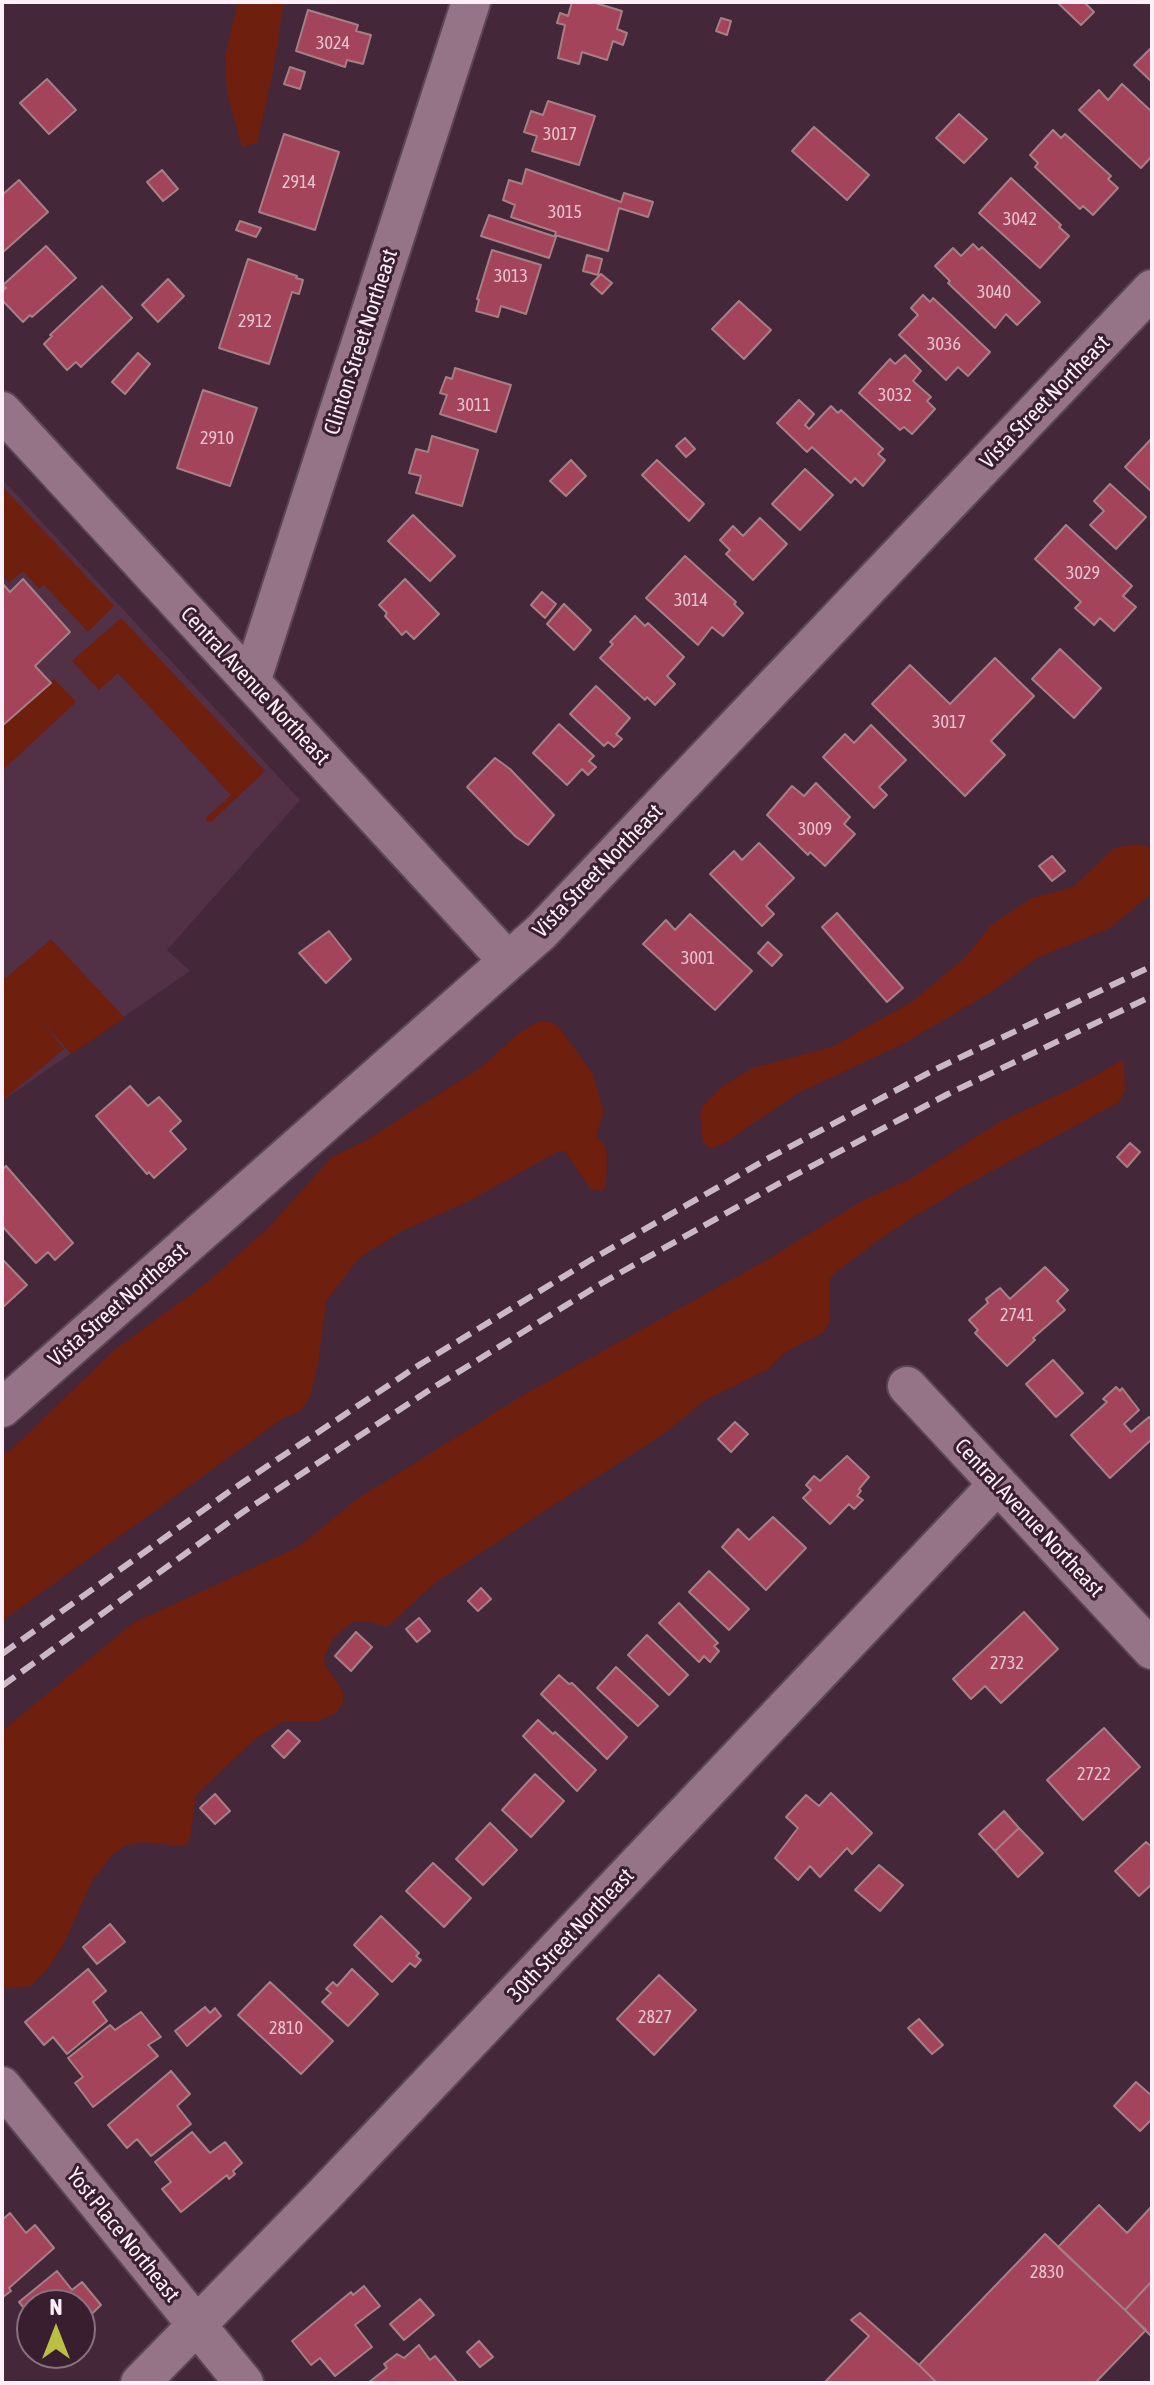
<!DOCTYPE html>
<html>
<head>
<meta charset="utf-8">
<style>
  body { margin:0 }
  #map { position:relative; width:1154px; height:2385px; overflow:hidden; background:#44283a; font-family:"Asap Condensed",sans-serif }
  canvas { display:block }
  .frame { position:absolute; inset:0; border:4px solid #feeff8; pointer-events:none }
  .north { position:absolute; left:16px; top:2289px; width:80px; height:80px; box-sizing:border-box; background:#391e2f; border:2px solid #88727f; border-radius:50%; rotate:0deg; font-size:22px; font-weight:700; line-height:32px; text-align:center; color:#feeff8 }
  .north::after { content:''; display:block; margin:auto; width:28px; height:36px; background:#bbc044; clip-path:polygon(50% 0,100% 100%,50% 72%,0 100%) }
</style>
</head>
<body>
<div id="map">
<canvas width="1154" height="2385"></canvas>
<div class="frame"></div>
<div class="north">N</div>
</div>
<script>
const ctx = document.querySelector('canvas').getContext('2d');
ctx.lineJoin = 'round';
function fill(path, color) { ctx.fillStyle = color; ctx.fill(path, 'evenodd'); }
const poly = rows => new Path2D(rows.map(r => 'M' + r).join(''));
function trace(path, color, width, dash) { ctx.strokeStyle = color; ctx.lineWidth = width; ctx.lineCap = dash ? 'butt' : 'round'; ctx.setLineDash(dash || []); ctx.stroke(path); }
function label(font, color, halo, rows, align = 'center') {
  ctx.font = font + ' "Asap Condensed",sans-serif'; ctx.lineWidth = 6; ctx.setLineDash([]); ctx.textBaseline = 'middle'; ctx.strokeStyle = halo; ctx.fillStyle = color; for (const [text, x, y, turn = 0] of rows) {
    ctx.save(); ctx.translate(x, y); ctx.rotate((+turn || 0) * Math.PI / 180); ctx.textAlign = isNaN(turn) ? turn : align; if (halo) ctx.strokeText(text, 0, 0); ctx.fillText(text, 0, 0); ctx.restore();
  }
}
const built = poly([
  [2,479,300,800,167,950,190,971,2,1101]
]);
const green = poly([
  [238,2,284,2,272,77,257,143,242,147,227,93,225,57],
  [2,486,114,606,88,632,44,585,39,589,23,571,9,583,2,575],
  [121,618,265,771,211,822,206,821,207,817,231,795,118,673,99,690,72,661],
  [54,679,76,702,2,771,2,727],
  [1136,844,1152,847,1152,893,1110,928,1037,958,994,990,905,1043,796,1094,725,1143,711,1148,703,1143,700,1115,703,1106,723,1086,752,1068,832,1047,913,1001,967,956,990,926,1032,898,1073,887,1114,848],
  [51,939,125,1018,71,1054,40,1019,64,1049,2,1101,2,975,6,978],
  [540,1021,553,1023,561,1030,592,1073,604,1112,596,1136,605,1146,607,1155,606,1187,600,1191,590,1189,565,1151,557,1152,467,1202,402,1231,359,1258,326,1301,318,1364,310,1397,299,1412,285,1417,2,1621,2,1455,11,1450,113,1351,209,1281,269,1227,332,1157,365,1141,480,1068,518,1034],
  [1124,1061,1125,1091,1119,1102,966,1185,891,1231,837,1271,829,1280,829,1322,824,1332,784,1353,768,1369,704,1401,666,1432,436,1582,387,1627,366,1621,354,1621,333,1638,324,1657,325,1664,343,1692,343,1702,336,1713,318,1721,284,1721,255,1739,196,1795,190,1839,184,1846,141,1842,124,1846,112,1855,92,1881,65,1941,48,1969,31,1986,2,1989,2,1731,133,1623,298,1547,356,1500,520,1397,767,1260,860,1202,910,1179,1001,1121,1075,1087,1119,1062]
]);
const building = poly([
  [572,2,592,2,622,11,617,29,627,33,623,45,613,41,607,60,582,52,579,64,558,58,565,25,557,23,560,13,568,16,572,2],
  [1057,2,1084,2,1094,12,1081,25,1057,2],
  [308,10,358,25,356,31,371,35,363,64,347,60,345,67,296,51,308,10],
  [721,18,731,21,727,35,716,31,721,18],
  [1152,47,1152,82,1134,65,1152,47],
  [290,67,305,72,300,89,284,84,290,67],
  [47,79,76,110,49,134,20,103,47,79],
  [1122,84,1152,112,1152,156,1141,168,1079,110,1099,90,1108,100,1122,84],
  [548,101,595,116,579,165,532,151,537,136,524,132,531,111,543,115,548,101],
  [959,114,987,139,964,163,936,138,959,114],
  [814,127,869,175,847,200,792,151,814,127],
  [1053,130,1061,138,1065,134,1111,176,1108,179,1118,188,1093,215,1083,206,1080,209,1035,167,1038,163,1030,155,1053,130],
  [284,134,339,152,315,230,259,212,284,134],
  [526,169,621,202,624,193,653,202,648,217,619,208,608,251,555,235,556,232,511,217,515,205,503,200,509,180,522,184,526,169],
  [162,170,178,189,163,201,147,182,162,170],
  [1011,178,1061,225,1059,227,1069,236,1040,268,979,213,1011,178],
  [19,180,48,212,2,253,2,195,19,180],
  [489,215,556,237,549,258,481,236,489,215],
  [240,221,261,228,256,237,236,230,240,221],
  [973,244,979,250,982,247,1040,302,1017,325,1006,314,995,328,948,283,950,281,935,266,953,248,961,256,973,244],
  [46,246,76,278,32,317,30,315,23,322,2,300,2,291,6,288,3,285,46,246],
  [492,250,541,265,526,314,501,306,498,317,476,311,479,300,477,299,492,250],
  [587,255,602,259,598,275,583,271,587,255],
  [248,259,297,276,296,278,303,280,299,294,292,292,269,364,219,348,248,259],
  [601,274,612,283,602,294,591,284,601,274],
  [168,279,184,296,158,322,142,305,168,279],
  [102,286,132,318,81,367,76,362,67,370,44,344,52,336,50,335,102,286],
  [923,295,930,302,933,298,990,352,968,376,958,367,946,380,899,335,918,315,911,308,923,295],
  [739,301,771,330,744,359,712,329,739,301],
  [138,353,150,364,125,394,112,382,138,353],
  [905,355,921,371,913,381,931,397,927,401,935,409,912,434,904,427,900,430,859,393,890,359,895,364,905,355],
  [455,368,511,385,496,432,440,414,447,395,440,393,446,377,452,379,455,368],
  [203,390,257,408,230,486,177,468,203,390],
  [799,400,814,414,805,425,809,429,831,406,838,413,841,410,883,449,878,454,885,460,863,486,855,478,851,483,812,447,807,452,777,423,799,400],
  [432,436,478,450,462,506,416,493,421,476,409,473,416,449,428,452,432,436],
  [685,438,695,449,686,457,676,446,685,438],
  [1152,438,1152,492,1125,467,1152,438],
  [571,460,586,476,566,496,550,481,571,460],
  [657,460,704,504,689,521,642,475,657,460],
  [805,469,833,495,800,530,772,504,805,469],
  [1110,484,1146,517,1116,549,1090,525,1104,511,1094,501,1110,484],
  [413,515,455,556,430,581,388,541,413,515],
  [760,518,787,544,753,580,726,554,730,550,720,540,733,526,743,536,760,518],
  [1066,525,1132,586,1123,596,1136,607,1114,631,1100,618,1094,625,1075,608,1081,602,1035,559,1066,525],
  [685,556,736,602,734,604,743,613,723,636,712,627,698,645,646,598,685,556],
  [23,579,70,632,35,666,51,683,2,726,2,583,10,592,23,579],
  [405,579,439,614,414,639,406,631,402,635,385,616,387,613,379,605,405,579],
  [542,592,556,604,545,618,531,605,542,592],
  [564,604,591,630,574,650,547,624,564,604],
  [635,616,645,626,648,623,684,657,667,676,675,684,655,705,647,697,645,700,600,658,613,644,610,642,635,616],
  [1060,649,1101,688,1074,718,1032,679,1060,649],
  [995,658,1034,696,991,741,1005,755,965,796,872,704,910,665,950,704,995,658],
  [596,686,630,718,616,734,622,739,614,747,608,742,604,746,570,714,596,686],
  [559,724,594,756,589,761,596,767,588,775,582,769,567,785,533,753,559,724],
  [871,725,906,760,879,787,887,795,874,808,823,757,845,734,854,743,871,725],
  [495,758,510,769,554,815,528,845,516,837,467,787,495,758],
  [816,783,850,817,844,824,855,834,825,866,810,852,808,855,767,815,792,786,804,796,816,783],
  [759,843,794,878,766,906,774,914,762,926,710,874,734,851,742,860,759,843],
  [1052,856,1065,871,1052,881,1039,866,1052,856],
  [837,913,903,988,887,1002,822,927,837,913],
  [690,914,752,971,715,1010,643,944,666,920,675,930,690,914],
  [329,931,351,959,326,983,299,953,329,931],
  [768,942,782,955,772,966,758,953,768,942],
  [130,1086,148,1106,159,1097,181,1121,170,1131,186,1149,154,1178,149,1172,147,1174,96,1116,130,1086],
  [1130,1143,1140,1152,1127,1167,1117,1157,1130,1143],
  [6,1166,73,1243,55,1260,48,1252,36,1263,2,1226,2,1170,6,1166],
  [2,1259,27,1285,2,1308,2,1259],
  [1045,1267,1068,1290,1057,1301,1065,1310,1033,1338,1035,1340,1007,1366,975,1333,978,1330,969,1320,988,1303,986,1299,1000,1288,1010,1299,1045,1267],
  [1053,1360,1083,1393,1056,1417,1026,1384,1053,1360],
  [1116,1387,1120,1391,1122,1388,1139,1410,1124,1424,1131,1432,1149,1417,1152,1420,1152,1439,1110,1478,1071,1435,1107,1402,1103,1399,1116,1387],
  [735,1422,748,1434,731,1452,718,1439,735,1422],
  [847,1456,869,1477,859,1489,861,1491,857,1496,863,1500,854,1509,849,1504,830,1524,803,1498,811,1490,806,1485,814,1476,820,1481,847,1456],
  [773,1517,806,1548,766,1590,722,1547,738,1529,749,1540,773,1517],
  [709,1571,749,1609,729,1630,689,1592,709,1571],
  [481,1588,491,1599,478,1611,468,1601,481,1588],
  [679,1603,718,1643,714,1646,719,1651,710,1662,704,1656,699,1662,659,1623,679,1603],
  [1024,1612,1058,1649,1001,1703,985,1686,971,1699,953,1679,1024,1612],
  [419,1618,430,1631,417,1642,406,1629,419,1618],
  [356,1632,372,1647,351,1671,335,1656,356,1632],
  [647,1635,688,1675,669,1695,628,1655,647,1635],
  [616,1667,658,1706,638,1726,597,1688,616,1667],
  [559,1675,569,1684,572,1683,627,1737,607,1759,541,1694,559,1675],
  [538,1720,553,1734,555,1732,596,1770,577,1791,523,1736,538,1720],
  [1104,1728,1140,1767,1083,1820,1047,1780,1104,1728],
  [288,1730,300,1741,284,1758,272,1746,288,1730],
  [535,1774,564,1801,531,1837,502,1810,535,1774],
  [831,1793,872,1833,852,1854,847,1848,820,1877,810,1866,798,1880,775,1858,798,1828,786,1817,806,1795,819,1806,831,1793],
  [215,1794,230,1811,215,1824,200,1808,215,1794],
  [1004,1811,1019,1828,995,1851,979,1834,1004,1811],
  [490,1823,517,1850,483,1885,456,1859,490,1823],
  [1019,1828,1043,1853,1018,1877,995,1851,1019,1828],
  [1146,1842,1152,1847,1152,1887,1151,1885,1139,1896,1115,1871,1146,1842],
  [433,1863,471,1898,444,1927,406,1891,433,1863],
  [879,1865,903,1885,880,1911,855,1890,879,1865],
  [381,1916,419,1953,416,1956,421,1960,415,1967,410,1963,392,1982,354,1945,381,1916],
  [110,1924,125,1942,97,1964,83,1947,110,1924],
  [88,1969,106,1991,93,2002,107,2021,67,2054,53,2037,44,2045,25,2022,88,1969],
  [352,1969,378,1994,348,2026,322,2002,331,1993,326,1989,333,1982,337,1986,352,1969],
  [659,1975,696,2010,654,2055,617,2019,659,1975],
  [270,1982,333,2041,301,2074,238,2015,270,1982],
  [205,2007,210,2013,215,2008,221,2016,187,2046,175,2031,205,2007],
  [141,2012,161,2037,148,2045,158,2056,93,2107,75,2083,83,2077,68,2058,110,2025,115,2030,141,2012],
  [919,2019,943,2045,932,2054,908,2028,919,2019],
  [171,2071,190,2094,177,2106,191,2124,151,2156,137,2139,127,2148,108,2125,171,2071],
  [1136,2082,1152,2096,1152,2119,1140,2131,1114,2106,1136,2082],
  [192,2132,210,2153,225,2142,242,2163,233,2171,235,2174,229,2179,227,2175,181,2212,162,2189,171,2182,155,2162,192,2132],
  [1099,2205,1127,2233,1152,2206,1152,2281,1125,2310,1058,2247,1099,2205],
  [10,2213,26,2233,35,2225,54,2248,9,2288,11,2291,3,2297,2,2220,10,2213],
  [1045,2234,1146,2330,1095,2383,937,2383,919,2365,1045,2234],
  [57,2271,72,2290,82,2282,101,2305,80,2325,80,2305,32,2305,32,2318,19,2302,57,2271],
  [1152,2281,1152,2337,1125,2310,1152,2281],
  [364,2286,380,2306,355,2325,372,2347,335,2376,320,2358,311,2365,292,2341,351,2292,353,2295,364,2286],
  [420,2299,434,2315,404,2340,390,2324,420,2299],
  [860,2313,919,2365,937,2383,824,2383,869,2336,851,2320,860,2313],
  [479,2341,493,2357,480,2367,467,2352,479,2341],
  [419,2345,430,2360,435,2356,456,2381,454,2383,368,2383,387,2368,384,2364,397,2354,404,2358,419,2345]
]);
const street = poly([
  [2,411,508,961],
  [251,682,471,2],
  [907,1386,1152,1650],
  [2,1408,541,932,1152,289],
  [2,2086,244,2383],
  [140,2383,323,2196,998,1484]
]);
const rail = poly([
  [2,1654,230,1491,419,1365,589,1261,767,1159,936,1069,1152,966],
  [2,1686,243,1512,431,1389,602,1283,778,1184,948,1094,1152,996]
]);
const numberNames = [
  ["3024",333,43],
  ["3017",560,134],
  ["2914",299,182],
  ["3015",565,212],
  ["3042",1020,219],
  ["3013",511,276],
  ["3040",994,292],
  ["2912",255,321],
  ["3036",944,344],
  ["3032",895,395],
  ["3011",474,405],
  ["2910",217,438],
  ["3029",1083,573],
  ["3014",691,600],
  ["3017",949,722],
  ["3009",815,829],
  ["3001",698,958],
  ["2741",1017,1315],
  ["2732",1007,1663],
  ["2722",1094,1774],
  ["2827",655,2017],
  ["2810",286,2028],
  ["2830",1047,2272]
];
const streetNames = [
  ["Clinton Street Northeast",361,342,-72],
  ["Vista Street Northeast",1045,402,-46],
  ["Central Avenue Northeast",255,686,47],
  ["Vista Street Northeast",598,871,-46],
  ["Vista Street Northeast",118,1305,-41],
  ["Central Avenue Northeast",1029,1518,47],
  ["30th Street Northeast",571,1935,-47],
  ["Yost Place Northeast",123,2235,51]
];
fill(built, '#523045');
fill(green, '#6e1f0e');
fill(building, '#a4445b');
trace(building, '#a67f85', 2);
trace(street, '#5c4655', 42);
trace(street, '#957488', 38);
trace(rail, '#cbb8c4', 6, [16, 8]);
label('18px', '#e8c4d1', null, numberNames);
label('22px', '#feeff8', '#391e2f', streetNames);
</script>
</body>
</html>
